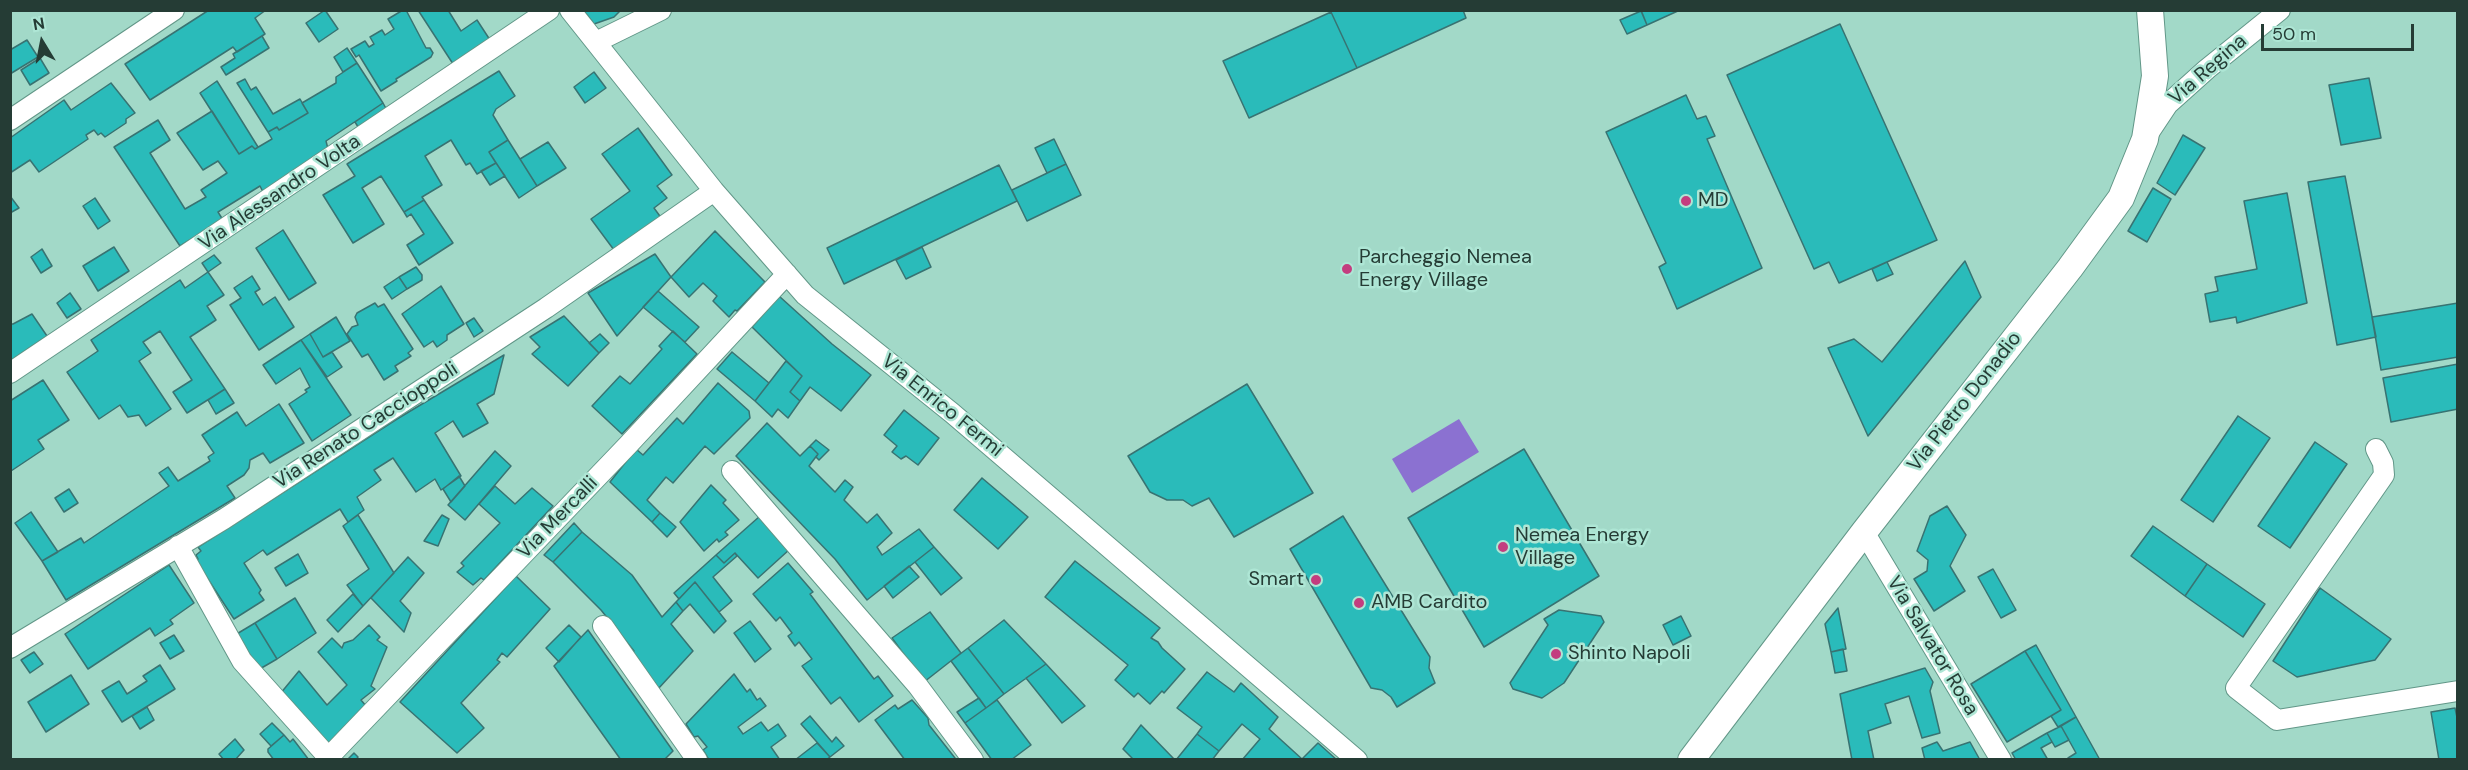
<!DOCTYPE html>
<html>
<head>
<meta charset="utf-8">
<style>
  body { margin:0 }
  #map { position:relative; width:2468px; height:770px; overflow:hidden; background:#a2d9c8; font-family:"DM Sans",sans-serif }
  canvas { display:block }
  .frame { position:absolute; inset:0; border:12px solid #253c35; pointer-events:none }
  .north { position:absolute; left:12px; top:12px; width:60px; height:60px; -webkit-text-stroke:4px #aee6d5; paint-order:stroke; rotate:350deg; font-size:16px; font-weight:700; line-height:24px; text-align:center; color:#253c35 }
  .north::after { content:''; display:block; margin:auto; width:21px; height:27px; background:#253c35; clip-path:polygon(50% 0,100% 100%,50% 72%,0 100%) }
  .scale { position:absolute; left:2261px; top:24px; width:153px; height:27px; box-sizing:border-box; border:3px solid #253c35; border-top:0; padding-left:8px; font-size:18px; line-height:21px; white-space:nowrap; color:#253c35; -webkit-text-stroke:4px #aee6d5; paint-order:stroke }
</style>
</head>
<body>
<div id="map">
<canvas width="2468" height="770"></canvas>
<div class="frame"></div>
<div class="north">N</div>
<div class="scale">50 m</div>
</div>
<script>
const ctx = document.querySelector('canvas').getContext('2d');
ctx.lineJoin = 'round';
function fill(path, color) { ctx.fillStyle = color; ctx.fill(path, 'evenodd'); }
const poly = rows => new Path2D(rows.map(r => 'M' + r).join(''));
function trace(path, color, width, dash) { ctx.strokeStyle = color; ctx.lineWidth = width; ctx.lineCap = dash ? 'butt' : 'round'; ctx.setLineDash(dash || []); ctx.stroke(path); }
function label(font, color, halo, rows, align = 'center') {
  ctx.font = font + ' "DM Sans",sans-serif'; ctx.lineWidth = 5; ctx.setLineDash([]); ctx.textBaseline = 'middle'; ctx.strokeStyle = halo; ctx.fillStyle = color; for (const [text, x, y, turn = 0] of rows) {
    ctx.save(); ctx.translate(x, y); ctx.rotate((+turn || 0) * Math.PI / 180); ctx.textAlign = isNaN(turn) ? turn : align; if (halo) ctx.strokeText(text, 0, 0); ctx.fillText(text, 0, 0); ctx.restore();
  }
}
const water = poly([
  [1459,419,1479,452,1412,493,1392,459]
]);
const building = poly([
  [209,10,266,10,255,18,265,34,237,52,233,47,150,100,125,64,209,10],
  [325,10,338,29,319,42,306,23,325,10],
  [403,10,406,10,426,48,430,48,433,53,431,57,396,79,397,81,381,91,359,55,356,57,351,49,365,41,369,47,374,44,370,37,382,30,385,35,394,29,388,19,403,10],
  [418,10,448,10,461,31,477,20,492,43,455,67,418,10],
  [583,10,621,10,614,17,594,24,583,10],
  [1334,10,1463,10,1466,18,1357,68,1331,12,1334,10],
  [1641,10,1680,10,1647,25,1641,10],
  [1641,11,1647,25,1627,34,1620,20,1641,11],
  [1331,12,1357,68,1249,118,1223,61,1331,12],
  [1840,24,1937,240,1839,283,1829,262,1814,269,1727,75,1840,24],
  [262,36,269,48,226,75,221,67,235,58,233,54,262,36],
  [27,40,38,57,10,74,10,50,27,40],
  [347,48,357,63,343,72,334,57,347,48],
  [40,58,49,73,30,85,21,70,40,58],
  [357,63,383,103,326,141,328,149,263,192,260,186,218,212,223,220,180,246,114,147,158,120,170,140,150,153,185,209,206,197,201,190,227,173,218,161,203,170,177,133,212,111,239,154,252,146,255,149,272,139,268,132,277,127,279,130,308,113,302,103,336,83,336,77,357,63],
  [499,71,515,96,496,109,493,115,508,140,489,152,496,163,477,174,470,163,466,165,451,140,425,156,442,185,422,197,424,200,404,212,381,176,362,188,384,224,353,243,323,195,355,176,347,164,499,71],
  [594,72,606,88,585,103,574,87,594,72],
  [2369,78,2381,138,2341,145,2329,85,2369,78],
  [245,79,251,90,256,87,273,114,300,99,308,113,279,130,277,127,268,132,237,83,245,79],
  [217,81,258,147,255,149,252,146,239,154,200,93,217,81],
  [111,83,135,113,126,119,126,123,105,137,101,133,98,135,94,130,86,135,88,139,39,172,30,160,10,173,10,138,64,100,71,110,111,83],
  [1686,95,1697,119,1706,116,1715,136,1707,139,1762,268,1677,309,1659,267,1666,263,1606,132,1686,95],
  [383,103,388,112,360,130,355,122,383,103],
  [638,128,672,175,657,186,667,198,654,208,662,219,614,250,591,219,630,191,602,154,638,128],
  [2183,135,2205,148,2175,195,2157,183,2183,135],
  [1054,139,1066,164,1047,173,1035,148,1054,139],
  [508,140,537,186,519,198,489,152,508,140],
  [548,142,566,168,537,186,520,159,548,142],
  [496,163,505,176,490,185,481,171,496,163],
  [1066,164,1081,195,1027,221,1012,190,1066,164],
  [999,165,1017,201,844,284,827,248,999,165],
  [2345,176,2376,337,2337,345,2308,182,2345,176],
  [2153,188,2171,199,2147,242,2128,231,2153,188],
  [2287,193,2307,303,2237,323,2236,317,2210,322,2205,294,2218,291,2215,277,2257,269,2244,201,2287,193],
  [10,196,19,208,10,213,10,196],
  [95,198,110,221,98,229,83,206,95,198],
  [424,200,453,243,419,265,407,245,424,234,411,214,407,217,404,212,424,200],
  [283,230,316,283,289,300,256,248,283,230],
  [715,231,765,282,737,311,735,310,729,317,713,301,717,296,703,283,689,297,671,277,715,231],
  [114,247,129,271,98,291,83,266,114,247],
  [922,247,931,267,906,279,896,260,922,247],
  [42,249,52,266,41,273,31,257,42,249],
  [655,254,671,277,617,336,588,293,655,254],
  [214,255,221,263,208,272,202,263,214,255],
  [1965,261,1981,297,1868,436,1828,348,1854,339,1882,362,1965,261],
  [1887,262,1893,274,1877,281,1872,269,1887,262],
  [416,267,422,275,422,280,407,289,399,277,416,267],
  [208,272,224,295,207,306,216,320,190,337,225,389,187,413,173,392,192,380,160,331,143,342,151,353,139,361,171,409,146,426,139,415,128,417,120,405,99,419,67,372,98,351,91,340,180,280,185,288,208,272],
  [252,276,260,289,255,292,263,305,275,297,294,327,259,350,230,305,241,298,234,288,252,276],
  [399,277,407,289,392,299,384,287,399,277],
  [441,286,464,324,447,335,447,340,437,347,433,341,424,347,402,314,441,286],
  [658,291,699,327,685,342,643,307,658,291],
  [70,293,81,309,67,318,57,303,70,293],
  [779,296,832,344,871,375,841,411,810,387,800,401,790,392,802,376,752,327,779,296],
  [375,303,378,307,384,304,413,349,408,353,411,356,395,366,398,371,384,380,368,354,362,357,347,334,352,327,358,325,355,317,357,313,375,303],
  [2458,303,2458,357,2381,370,2372,317,2458,303],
  [32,314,47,336,10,361,10,324,13,324,32,314],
  [564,316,599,353,568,386,532,354,540,347,530,337,564,316],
  [336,317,350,341,323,357,310,334,336,317],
  [474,318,483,331,474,337,466,323,474,318],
  [673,331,697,354,622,434,592,406,620,376,630,384,662,349,659,346,673,331],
  [310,334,323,357,332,352,342,367,327,377,301,340,310,334],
  [600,334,609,343,599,353,589,343,600,334],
  [301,340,351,415,312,441,289,404,307,392,305,390,310,387,300,368,276,384,263,365,301,340],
  [732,352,769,383,755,401,717,369,732,352],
  [504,355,494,394,477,404,488,423,463,437,453,421,435,433,461,476,441,490,435,479,416,492,393,458,374,470,381,480,357,497,364,510,348,522,340,509,267,555,263,550,244,563,261,590,259,593,264,600,234,619,196,561,198,559,196,555,201,551,198,547,397,419,504,355],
  [786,361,802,376,790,392,800,401,788,418,778,409,772,417,755,401,786,361],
  [2458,364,2458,409,2391,422,2383,378,2458,364],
  [43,380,69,420,38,440,44,449,11,471,10,401,43,380],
  [718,383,749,411,750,418,714,454,705,446,673,483,666,477,647,500,660,513,652,522,610,482,636,449,643,455,677,418,683,424,718,383],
  [1247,384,1313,493,1234,537,1209,498,1192,506,1183,500,1167,500,1150,492,1128,456,1247,384],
  [225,389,234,403,216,414,208,400,225,389],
  [279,404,304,443,270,463,263,453,250,460,249,468,244,475,227,486,235,498,66,600,42,561,81,538,84,543,169,486,159,473,168,467,178,481,210,461,208,457,214,453,202,435,237,412,246,426,279,404],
  [904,410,939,438,918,465,906,456,901,459,892,452,897,446,884,435,904,410],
  [2238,416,2270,438,2213,522,2181,500,2238,416],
  [767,423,800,456,810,446,818,454,809,466,835,492,845,480,853,487,844,500,867,523,877,514,892,533,877,547,882,555,919,529,934,547,867,600,835,559,736,456,767,423],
  [816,440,829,450,819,460,816,457,818,454,810,446,816,440],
  [2315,442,2347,464,2290,548,2258,526,2315,442],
  [1524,449,1599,576,1484,647,1408,518,1524,449],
  [495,451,511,466,465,520,448,505,495,451],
  [459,476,465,486,451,502,443,489,459,476],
  [982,478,1028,517,998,549,954,510,982,478],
  [711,485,726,500,723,503,739,520,725,532,728,535,719,542,717,539,704,551,680,522,711,485],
  [495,486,515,504,532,488,553,506,484,580,481,578,473,585,457,572,464,566,461,563,500,523,479,504,495,486],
  [69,489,78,503,64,512,55,498,69,489],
  [1947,506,1966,535,1950,566,1965,591,1934,611,1914,579,1927,571,1928,560,1917,551,1930,516,1947,506],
  [31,512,58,552,42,561,15,523,31,512],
  [660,513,676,527,667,537,652,522,660,513],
  [358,515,394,573,363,606,347,585,369,569,343,526,358,515],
  [442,515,449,519,438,546,424,541,442,515],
  [760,516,790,549,758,578,735,553,724,563,716,555,760,516],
  [1343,516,1430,657,1429,668,1435,683,1397,707,1391,697,1382,690,1371,688,1290,549,1343,516],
  [574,523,582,532,553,562,544,555,574,523],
  [2153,526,2207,564,2185,596,2131,556,2153,526],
  [582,532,632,575,662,617,676,602,683,611,671,624,693,651,658,689,631,652,634,651,601,610,553,562,582,532],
  [934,547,962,578,941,595,915,562,934,547],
  [735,553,737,556,713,577,732,601,719,612,695,582,679,599,674,593,716,555,724,563,735,553],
  [298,554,308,573,286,586,275,568,298,554],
  [408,557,424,573,400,601,411,613,404,632,371,598,408,557],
  [1075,561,1160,628,1151,638,1158,642,1162,648,1185,669,1164,693,1162,691,1150,704,1138,693,1134,697,1115,680,1128,665,1045,597,1075,561],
  [788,563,813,592,810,594,874,679,878,676,893,696,859,722,840,697,831,704,802,666,812,659,799,642,795,646,788,636,792,633,780,617,776,621,753,594,788,563],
  [2207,564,2265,604,2243,637,2185,596,2207,564],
  [169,565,194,603,170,620,173,624,155,636,150,628,88,669,65,634,169,565],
  [909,566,919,577,893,598,884,586,909,566],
  [1993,569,2016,610,2001,618,1978,577,1993,569],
  [516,576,550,609,507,657,502,653,497,660,500,662,461,703,484,728,457,753,400,702,516,576],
  [695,582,726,621,714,633,690,604,683,611,676,602,695,582],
  [2320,588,2391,639,2375,660,2297,677,2273,661,2320,588],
  [353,594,363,606,338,632,327,620,353,594],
  [295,598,316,633,277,659,255,623,295,598],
  [1838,608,1846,649,1831,652,1825,624,1838,608],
  [1559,610,1601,616,1604,622,1564,683,1542,698,1513,689,1510,683,1548,625,1544,619,1559,610],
  [930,612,961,653,924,682,892,638,930,612],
  [1681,616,1691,636,1673,645,1663,625,1681,616],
  [1004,620,1046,664,1004,694,968,648,1004,620],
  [750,621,771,649,755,662,734,633,750,621],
  [255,623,277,659,258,670,235,635,255,623],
  [369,625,380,637,377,640,387,647,371,686,375,689,361,700,366,706,327,746,280,694,299,671,327,705,347,685,318,652,332,638,342,648,344,643,353,640,369,625],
  [569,625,581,637,559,662,546,648,569,625],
  [588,630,673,751,664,760,621,760,554,666,588,630],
  [174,635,184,651,170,659,160,643,174,635],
  [2036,645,2076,717,2058,727,2051,716,2061,710,2025,651,2036,645],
  [968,648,1004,694,986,708,951,661,968,648],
  [1843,649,1847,671,1835,673,1831,652,1843,649],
  [2025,651,2061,710,2007,742,1971,684,2025,651],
  [34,652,43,664,30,673,21,660,34,652],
  [1046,664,1085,706,1062,723,1026,678,1046,664],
  [160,665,175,689,122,722,102,691,119,681,127,694,147,681,143,676,160,665],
  [1925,668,1933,682,1930,691,1940,733,1922,738,1909,696,1885,704,1891,723,1868,731,1874,760,1852,760,1840,694,1925,668],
  [1207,672,1234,692,1241,683,1278,717,1269,729,1302,759,1318,743,1337,760,1242,760,1260,739,1242,724,1219,751,1197,734,1202,727,1177,708,1207,672],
  [734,674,747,692,750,689,757,700,760,698,766,706,738,727,743,734,761,722,768,731,778,724,786,736,771,747,780,760,709,760,703,750,707,747,698,736,694,737,686,724,734,674],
  [71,675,89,704,46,732,28,702,71,675],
  [979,698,986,708,965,723,957,712,979,698],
  [912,700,928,718,929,725,955,758,952,760,905,760,875,720,895,705,898,709,912,700],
  [997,700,1031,745,1011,760,992,760,965,723,997,700],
  [147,707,154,720,140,729,132,716,147,707],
  [2455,708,2458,722,2458,760,2439,760,2431,712,2455,708],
  [810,716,832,742,836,737,844,746,830,757,801,724,810,716],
  [2076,717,2100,760,2069,760,2068,758,2076,753,2061,726,2076,717],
  [272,723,284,735,271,746,260,734,272,723],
  [1141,725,1175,760,1134,760,1123,749,1141,725],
  [2061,726,2069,740,2055,747,2047,733,2061,726],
  [2047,733,2052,742,2041,748,2048,760,2016,760,2012,753,2047,733],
  [1197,734,1219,751,1212,760,1176,760,1197,734],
  [284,735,290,742,293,739,309,760,274,760,268,752,268,749,284,735],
  [235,739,244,750,235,760,224,760,219,754,235,739],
  [1937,742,1943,751,1970,742,1980,760,1925,760,1922,748,1937,742],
  [817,743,830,757,826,760,795,760,817,743],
  [354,753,358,757,356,760,347,760,354,753]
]);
const minor = poly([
  [570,10,714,191,805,295,952,413,1357,760],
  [596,42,661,10],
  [10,120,174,10],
  [2148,134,2168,104,2207,69,2280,10],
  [10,373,549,10],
  [2376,449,2383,463,2384,475,2236,688,2277,720,2458,691],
  [732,471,918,686,973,760],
  [1864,532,2001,760],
  [178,546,242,661,328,757],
  [603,626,697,760],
  [10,648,224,519,546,308,714,191],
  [326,760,628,445,787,274]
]);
const major = poly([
  [1691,760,1864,532,2070,268,2121,198,2145,139,2155,76,2150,10]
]);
const markers = [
  [1686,201,6,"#c33d7f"],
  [1347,269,6,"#c33d7f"],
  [1503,547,6,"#c33d7f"],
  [1316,580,6,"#c33d7f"],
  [1359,603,6,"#c33d7f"],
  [1556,654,6,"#c33d7f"]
];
const streetNames = [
  ["Via Regina",2208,70,-41],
  ["Via Alessandro Volta",280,193,-34],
  ["Via Pietro Donadio",1965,402,-52],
  ["Via Enrico Fermi",942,406,39],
  ["Via Renato Caccioppoli",366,426,-33],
  ["Via Mercalli",558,518,-46],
  ["Via Salvator Rosa",1932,646,59]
];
const poiNames = [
  ["MD",1698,201],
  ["Parcheggio Nemea",1359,258],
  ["Energy Village",1359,281],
  ["Nemea Energy",1515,536],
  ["Village",1515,559],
  ["Smart",1304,580,"right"],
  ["AMB Cardito",1371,603],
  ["Shinto Napoli",1568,654]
];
fill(water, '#8b71d1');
fill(building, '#2abbba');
trace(building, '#387372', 1.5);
trace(minor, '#629788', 22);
trace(major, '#629788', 28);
trace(minor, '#fff', 20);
trace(major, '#fff', 26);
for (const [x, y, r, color] of markers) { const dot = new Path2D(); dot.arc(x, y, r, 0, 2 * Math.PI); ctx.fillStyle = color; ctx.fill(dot); trace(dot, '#aee6d5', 2); }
label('20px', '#253c35', '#aee6d5', streetNames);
label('20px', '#253c35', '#aee6d5', poiNames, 'left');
</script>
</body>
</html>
